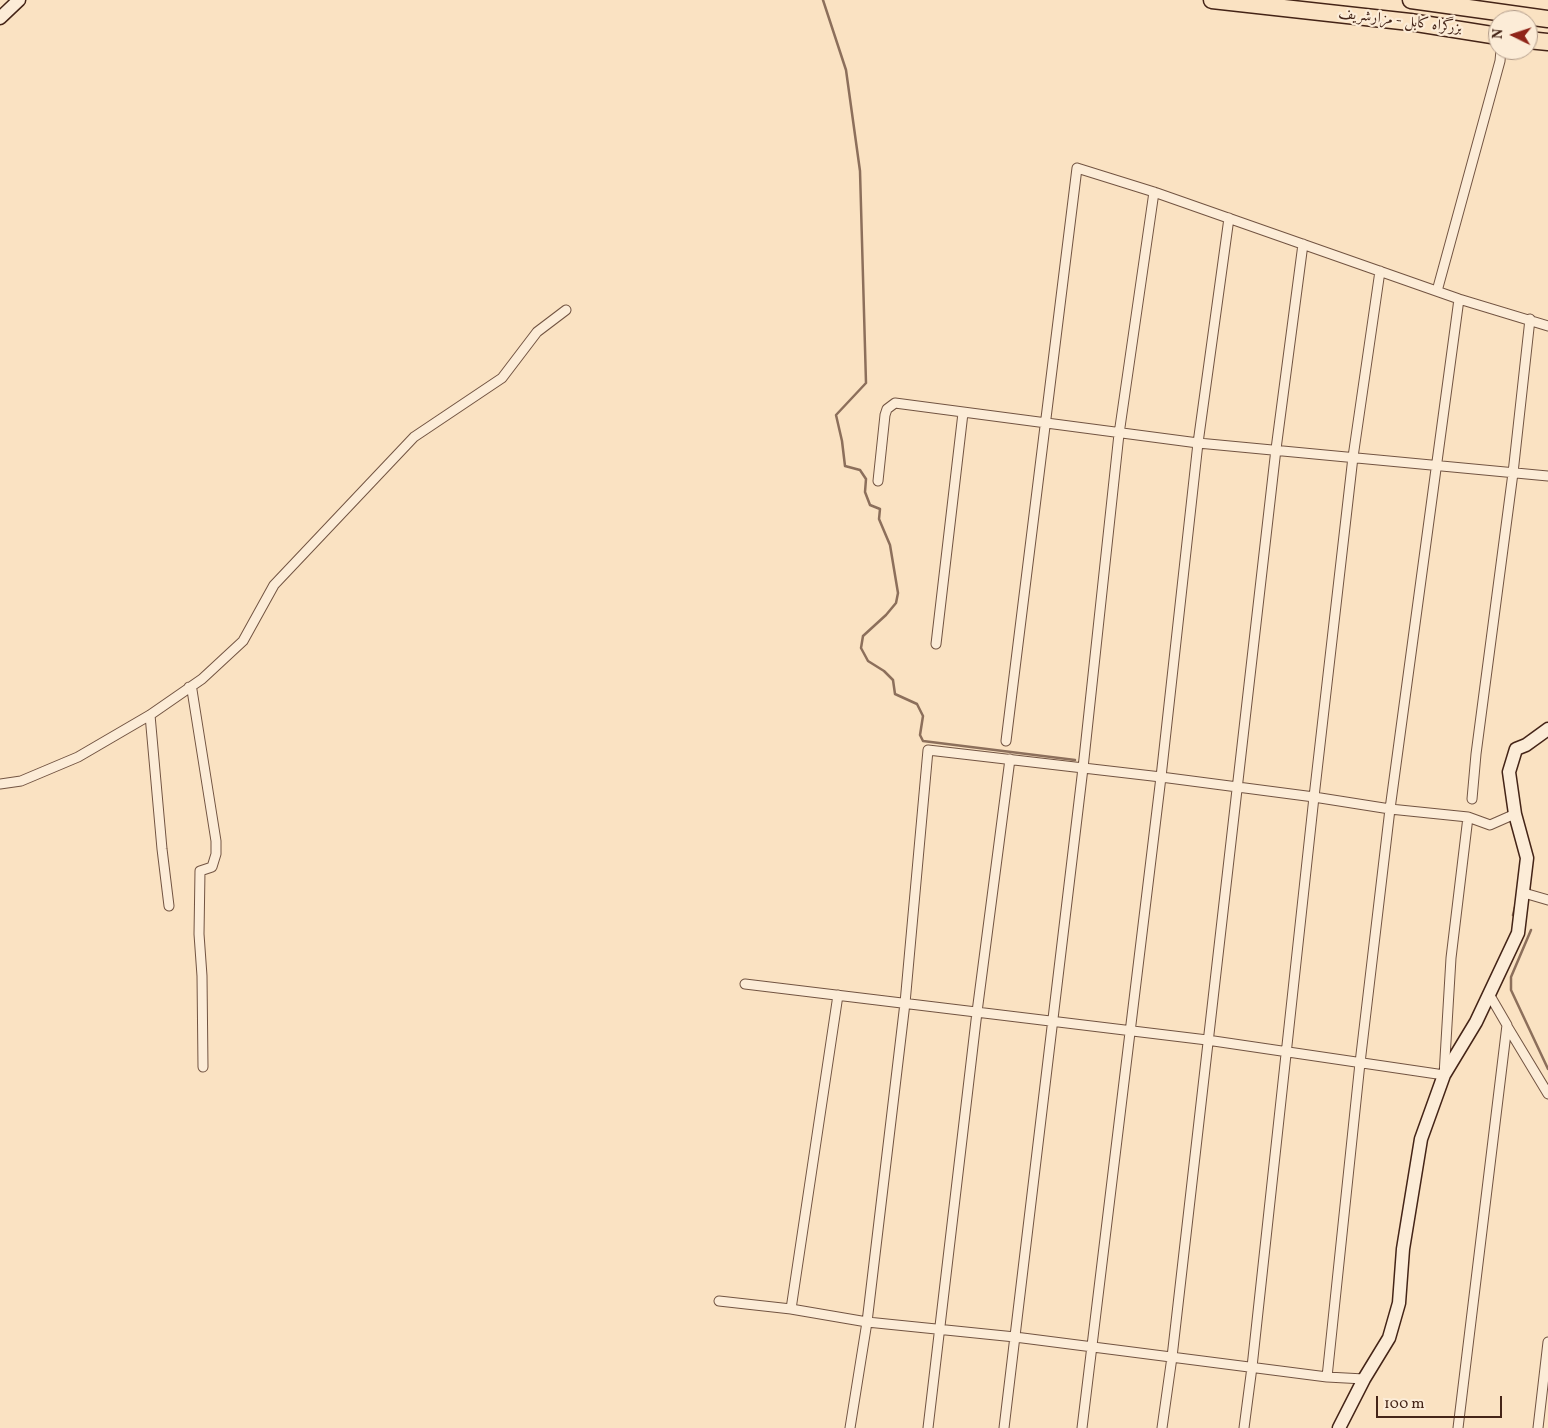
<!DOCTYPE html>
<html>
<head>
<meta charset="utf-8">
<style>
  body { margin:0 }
  #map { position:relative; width:1548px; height:1428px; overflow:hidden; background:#fae2c2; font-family:Vollkorn,serif }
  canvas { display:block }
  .north { position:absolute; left:1488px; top:10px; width:50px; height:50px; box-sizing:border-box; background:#fcecd7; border:1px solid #b29c8a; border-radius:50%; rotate:274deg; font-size:14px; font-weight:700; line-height:20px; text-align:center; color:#442417 }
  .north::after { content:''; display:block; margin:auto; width:18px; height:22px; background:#8f2418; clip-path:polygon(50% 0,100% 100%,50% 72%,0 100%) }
  .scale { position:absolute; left:1376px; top:1396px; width:126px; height:22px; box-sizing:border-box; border:2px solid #442417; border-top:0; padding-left:6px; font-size:15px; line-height:18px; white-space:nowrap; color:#442417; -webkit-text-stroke:4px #fcecd7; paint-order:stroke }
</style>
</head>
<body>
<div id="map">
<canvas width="1548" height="1428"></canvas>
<div class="north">N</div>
<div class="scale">100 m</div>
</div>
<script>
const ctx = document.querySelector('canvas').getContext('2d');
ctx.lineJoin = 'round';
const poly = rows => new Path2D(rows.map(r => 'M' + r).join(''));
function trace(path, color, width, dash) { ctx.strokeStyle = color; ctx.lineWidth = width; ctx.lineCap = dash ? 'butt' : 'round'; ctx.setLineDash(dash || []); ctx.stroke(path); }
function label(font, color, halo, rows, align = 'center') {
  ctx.font = font + ' Vollkorn,Amiri,serif'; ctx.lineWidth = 4.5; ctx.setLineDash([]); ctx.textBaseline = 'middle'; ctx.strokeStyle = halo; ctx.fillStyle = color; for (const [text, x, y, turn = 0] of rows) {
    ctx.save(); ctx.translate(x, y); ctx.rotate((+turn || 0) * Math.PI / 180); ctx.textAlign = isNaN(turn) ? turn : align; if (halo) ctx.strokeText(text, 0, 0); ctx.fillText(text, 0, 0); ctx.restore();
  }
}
const stream = poly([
  [823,0,846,70,860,171,866,383,836,415,842,441,845,466,860,470,866,479,865,492,870,505,880,509,879,519,890,545,898,593,896,603,886,615,863,636,861,648,868,661,884,671,893,680,895,694,917,704,923,716,920,735,923,741,1075,760],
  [1513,915,1515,907],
  [1531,930,1511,977,1511,990,1548,1069]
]);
const street = poly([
  [1437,291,1500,61,1501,50],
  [878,481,885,415,887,409,895,403,1198,443,1548,476],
  [936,644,963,413],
  [189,687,192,690,216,841,216,854,212,867,200,871,199,934,202,976,203,1067],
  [150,715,162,849,169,906],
  [1006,741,1077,168,1154,192,1459,299,1548,326],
  [0,784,21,781,78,757,150,715,202,679,243,641,274,585,414,437,502,378,537,332,566,310],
  [1472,799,1476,754,1513,473,1530,319],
  [1524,893,1548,900],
  [745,984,1207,1040,1444,1075,1451,958,1468,817],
  [1507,1026,1548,1094],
  [719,1301,791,1309,867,1322,1015,1337,1327,1377,1364,1379],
  [791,1309,838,995],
  [1327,1377,1360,1063,1390,809,1459,299],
  [850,1428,867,1322,905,1003,928,750,1161,777,1314,797,1390,809,1468,817,1490,825,1515,814],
  [928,1428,977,1012,1010,759],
  [1004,1428,1083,768,1119,434,1154,192],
  [1082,1428,1161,777,1198,443,1229,218],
  [1162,1428,1172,1357,1276,449,1303,244],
  [1244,1428,1252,1367,1314,797,1353,457,1380,271],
  [1458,1428,1507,1025,1489,994],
  [1538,1428,1548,1342]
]);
const secondary = poly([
  [0,18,19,0],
  [1339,1428,1364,1379,1389,1338,1399,1303,1403,1249,1421,1139,1444,1075,1476,1022,1518,933,1527,858,1515,814,1509,772,1516,749,1526,745,1548,729]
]);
const highway = poly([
  [1212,0,1410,22,1498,36],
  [1411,0,1548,19],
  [1528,40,1548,42]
]);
const streetNames = [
  ["بزرگراه کابل - مزارشریف",1400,22,7]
];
trace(stream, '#8c6f5b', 2.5);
trace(street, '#725442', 11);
trace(secondary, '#442417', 15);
trace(highway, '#442417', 19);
trace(street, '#fcecd7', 9);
trace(secondary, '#fcecd7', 12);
trace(highway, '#fae2c2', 16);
label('15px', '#442417', '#fcecd7', streetNames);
</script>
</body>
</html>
